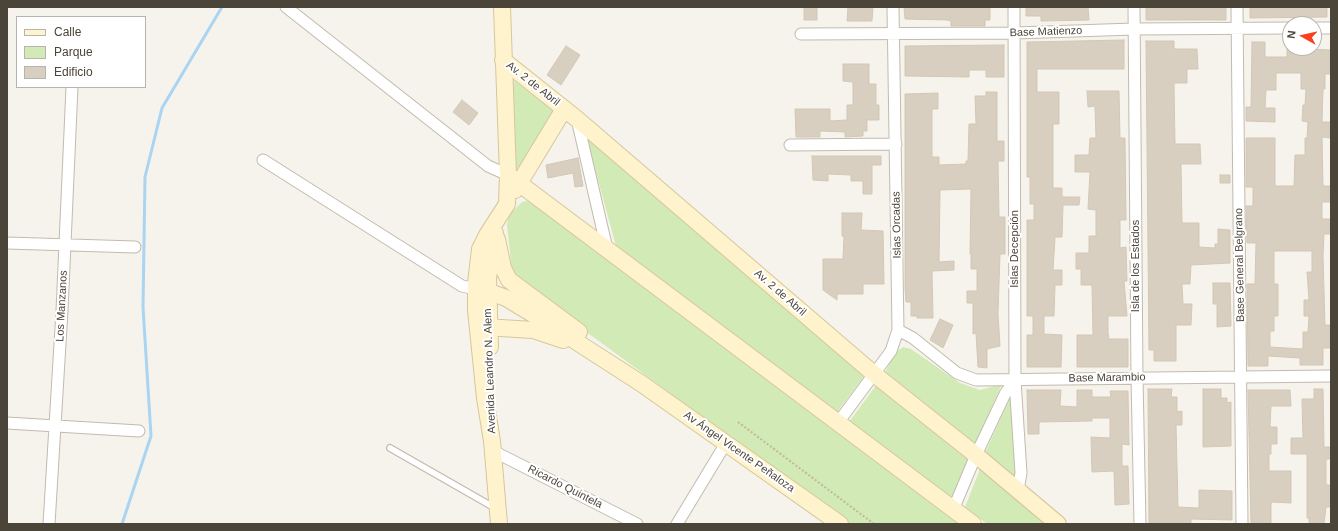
<!DOCTYPE html>
<html>
<head>
<meta charset="utf-8">
<style>
  body { margin:0 }
  #map { position:relative; width:1338px; height:531px; overflow:hidden; background:#f6f3ec; font-family:Helvetica,sans-serif }
  canvas { display:block }
  .frame { position:absolute; inset:0; border:8px solid #4b4439; pointer-events:none }
  .legend { position:absolute; left:16px; top:16px; width:130px; height:72px; box-sizing:border-box; background:#fff; border:1px solid #b7b4b0; margin:0; padding:5px 7px; list-style:none; font-size:12px; color:#4b4439 }
  .legend li { display:flex; align-items:center; gap:8px; height:20px }
  .legend b { width:20px; border:1px solid #b7b4b0 }
  .north { position:absolute; left:1282px; top:16px; width:40px; height:40px; box-sizing:border-box; background:#fff; border:1px solid #b7b4b0; border-radius:50%; rotate:278deg; font-size:11px; font-weight:700; line-height:16px; text-align:center; color:#4b4439 }
  .north::after { content:''; display:block; margin:auto; width:14px; height:18px; background:#fc3f1d; clip-path:polygon(50% 0,100% 100%,50% 72%,0 100%) }
</style>
</head>
<body>
<div id="map">
<canvas width="1338" height="531"></canvas>
<div class="frame"></div>
<ul class="legend">
<li><b style="height:5px;background:#fff3cd"></b>Calle</li>
<li><b style="height:11px;background:#d2eab5"></b>Parque</li>
<li><b style="height:11px;background:#d8cfc1"></b>Edificio</li>
</ul>
<div class="north">N</div>
</div>
<script>
const ctx = document.querySelector('canvas').getContext('2d');
ctx.lineJoin = 'round';
function fill(path, color) { ctx.fillStyle = color; ctx.fill(path, 'evenodd'); }
const poly = rows => new Path2D(rows.map(r => 'M' + r).join(''));
function trace(path, color, width, dash) { ctx.strokeStyle = color; ctx.lineWidth = width; ctx.lineCap = dash ? 'butt' : 'round'; ctx.setLineDash(dash || []); ctx.stroke(path); }
function label(font, color, halo, rows, align = 'center') {
  ctx.font = font + ' Helvetica,sans-serif'; ctx.lineWidth = 4; ctx.setLineDash([]); ctx.textBaseline = 'middle'; ctx.strokeStyle = halo; ctx.fillStyle = color; for (const [text, x, y, turn = 0] of rows) {
    ctx.save(); ctx.translate(x, y); ctx.rotate((+turn || 0) * Math.PI / 180); ctx.textAlign = isNaN(turn) ? turn : align; if (halo) ctx.strokeText(text, 0, 0); ctx.fillText(text, 0, 0); ctx.restore();
  }
}
const green = poly([
  [512,79,555,112,522,172,513,165],
  [585,132,865,375,837,412,616,246],
  [532,200,959,524,849,524,518,282,512,271,507,225,509,215,522,202],
  [903,347,911,349,960,383,980,390,1002,384,975,444,885,372,896,352],
  [877,384,969,459,952,499,849,422],
  [1012,394,1012,397,1015,479,985,453],
  [980,469,1048,524,987,524,965,507]
]);
const stream = poly([
  [122,524,151,436,143,307,145,177,162,108,222,7]
]);
const building = poly([
  [804,7,817,7,817,20,804,20,804,7],
  [848,7,873,7,872,21,847,21,848,7],
  [904,7,990,7,990,20,985,20,985,26,951,26,951,21,947,20,905,19,904,7],
  [1026,7,1088,7,1089,20,1041,21,1041,16,1026,16,1026,7],
  [1146,7,1226,7,1226,20,1146,20,1146,7],
  [1250,7,1327,7,1327,17,1250,18,1250,7],
  [1124,40,1124,69,1037,69,1037,92,1059,92,1059,124,1053,124,1053,188,1062,188,1062,197,1080,197,1079,205,1063,205,1062,237,1055,237,1053,270,1062,270,1062,285,1055,285,1054,316,1044,316,1044,334,1062,335,1061,367,1027,367,1027,335,1033,335,1033,316,1027,316,1027,220,1034,220,1034,204,1030,204,1030,177,1027,177,1027,42,1124,40],
  [1146,41,1174,41,1174,49,1197,49,1198,69,1187,69,1187,83,1174,83,1175,144,1200,144,1201,164,1181,164,1182,223,1199,223,1199,247,1215,248,1215,244,1218,244,1218,229,1230,230,1230,263,1191,265,1190,284,1182,284,1183,304,1192,304,1191,325,1176,325,1176,361,1154,361,1154,350,1149,350,1146,41],
  [1252,42,1265,42,1265,57,1287,57,1287,48,1330,50,1330,74,1325,74,1325,89,1323,89,1322,122,1330,122,1330,138,1322,137,1323,186,1330,186,1330,202,1322,202,1322,219,1330,219,1330,234,1324,234,1323,256,1325,325,1330,325,1330,348,1323,348,1323,365,1300,365,1300,358,1268,356,1268,366,1248,366,1247,284,1255,284,1256,243,1247,243,1246,206,1253,206,1253,187,1246,187,1246,138,1275,138,1275,186,1294,186,1295,155,1305,155,1305,138,1307,138,1308,122,1302,121,1303,105,1305,105,1306,89,1301,89,1301,73,1276,73,1276,90,1266,90,1265,108,1275,108,1275,122,1246,121,1246,107,1251,107,1252,42],
  [1274,251,1312,251,1312,272,1307,272,1309,300,1304,300,1304,316,1309,316,1308,332,1303,332,1303,349,1270,347,1270,331,1274,331,1274,316,1278,316,1278,284,1274,284,1274,251],
  [1004,45,1004,77,986,77,986,70,969,70,969,77,905,76,905,46,1004,45],
  [566,46,580,55,561,85,547,75,566,46],
  [843,64,869,64,869,84,876,84,876,105,879,105,879,120,867,120,867,131,863,131,863,136,845,137,845,132,820,131,820,137,796,137,795,109,830,109,830,121,847,120,847,105,853,105,853,82,843,81,843,64],
  [1087,91,1119,91,1120,138,1125,138,1126,220,1120,220,1120,248,1126,247,1127,281,1124,281,1127,316,1108,316,1108,333,1109,339,1128,339,1128,367,1077,367,1077,335,1093,335,1092,285,1081,285,1081,269,1076,269,1076,253,1089,253,1089,236,1096,236,1096,210,1088,209,1090,172,1075,172,1075,155,1089,155,1090,138,1096,138,1095,106,1088,107,1087,91],
  [986,92,997,92,997,141,1004,141,1004,161,998,161,999,217,1005,217,1005,254,1000,254,998,314,1000,346,987,349,987,368,978,367,976,333,973,334,973,303,967,303,967,291,977,291,977,269,971,269,971,254,970,254,971,189,940,190,939,262,954,261,954,270,932,271,933,318,917,318,917,316,911,316,911,302,906,302,905,288,905,94,938,93,938,109,932,109,932,157,939,157,939,165,966,164,966,161,968,161,969,124,976,124,975,96,986,96,986,92],
  [462,100,478,113,469,125,453,112,462,100],
  [812,156,881,156,881,165,872,165,872,194,863,194,863,181,851,181,851,175,828,174,828,181,813,180,812,156],
  [578,158,583,186,575,187,573,173,548,178,546,165,578,158],
  [1220,175,1230,175,1230,183,1220,183,1220,175],
  [842,213,862,213,861,230,883,231,884,284,863,284,863,294,837,294,837,300,823,290,823,259,843,259,844,236,842,236,842,213],
  [1213,283,1230,283,1231,326,1217,327,1217,304,1213,304,1213,283],
  [940,319,953,325,943,348,930,340,940,319],
  [1148,389,1172,389,1171,397,1177,397,1177,412,1182,411,1182,425,1176,425,1178,507,1199,508,1199,490,1232,491,1232,520,1191,519,1191,524,1149,524,1148,389],
  [1203,389,1221,389,1221,398,1227,398,1227,403,1231,402,1231,446,1203,447,1203,389],
  [1314,389,1323,389,1324,447,1331,447,1331,459,1326,459,1326,485,1331,485,1331,507,1326,507,1324,524,1309,524,1309,518,1307,518,1307,454,1291,454,1291,438,1303,438,1302,399,1314,399,1314,389],
  [1027,390,1061,390,1060,406,1077,407,1077,390,1092,390,1092,397,1111,397,1110,391,1128,391,1129,445,1122,444,1122,466,1128,466,1129,504,1115,505,1114,471,1092,472,1091,437,1110,438,1110,418,1092,418,1092,421,1039,422,1039,434,1028,434,1027,390],
  [1248,390,1290,390,1291,406,1271,406,1270,427,1277,427,1277,444,1271,444,1271,454,1269,454,1269,471,1291,471,1291,503,1271,502,1271,524,1251,524,1248,390]
]);
const path = poly([
  [738,422,874,524]
]);
const lane = poly([
  [390,448,495,508]
]);
const street = poly([
  [286,7,488,166,508,175],
  [1014,7,1015,380,1021,473,1018,490],
  [1134,7,1137,378,1140,524],
  [1237,7,1242,524],
  [1314,28,1331,28],
  [801,34,1015,33,1134,29,1290,28],
  [577,119,607,249],
  [790,145,896,144],
  [263,160,462,286,476,289],
  [7,243,135,247],
  [898,330,913,338,957,373,976,380,1331,376],
  [7,423,139,431],
  [837,424,891,351,898,330,893,7],
  [493,451,637,524],
  [953,510,976,455,1005,394,1015,380],
  [49,524,62,311,72,87],
  [677,524,726,443]
]);
const secondary = poly([
  [503,60,577,119,874,374,976,455,1058,524],
  [508,175,973,524],
  [515,190,564,109],
  [497,239,503,268,509,280,579,332],
  [476,298,487,293,495,294,506,298,549,324,642,384,840,524],
  [481,321,485,327,533,330,563,340],
  [490,347,488,278,495,233],
  [499,524,492,441,485,398,476,310,476,283,480,249,487,235,507,204,508,175,502,7]
]);
const streetNames = [
  ["Base Matienzo",1046,32,-2],
  ["Av. 2 de Abril",533,84,38],
  ["Islas Orcadas",897,225,-91],
  ["Islas Decepción",1015,249,-90],
  ["Base General Belgrano",1240,265,-91],
  ["Isla de los Estados",1136,266,-90],
  ["Av. 2 de Abril",780,293,41],
  ["Los Manzanos",62,306,-87],
  ["Avenida Leandro N. Alem",490,371,-92],
  ["Base Marambio",1107,378,-1],
  ["Av Ángel Vicente Peñaloza",739,452,35],
  ["Ricardo Quintela",565,487,27]
];
fill(green, '#d2eab5');
trace(stream, '#a9d4f2', 3);
fill(building, '#d8cfc1');
trace(building, '#d3c7b4', 1);
trace(lane, '#c2bbae', 8);
trace(street, '#c2bbae', 13);
trace(secondary, '#d6c79b', 18);
trace(path, '#c4b79f', 2, [2, 2]);
trace(lane, '#fff', 5.5);
trace(street, '#fff', 11);
trace(secondary, '#fff3cd', 16);
label('11px', '#4b4439', '#fff', streetNames);
</script>
</body>
</html>
